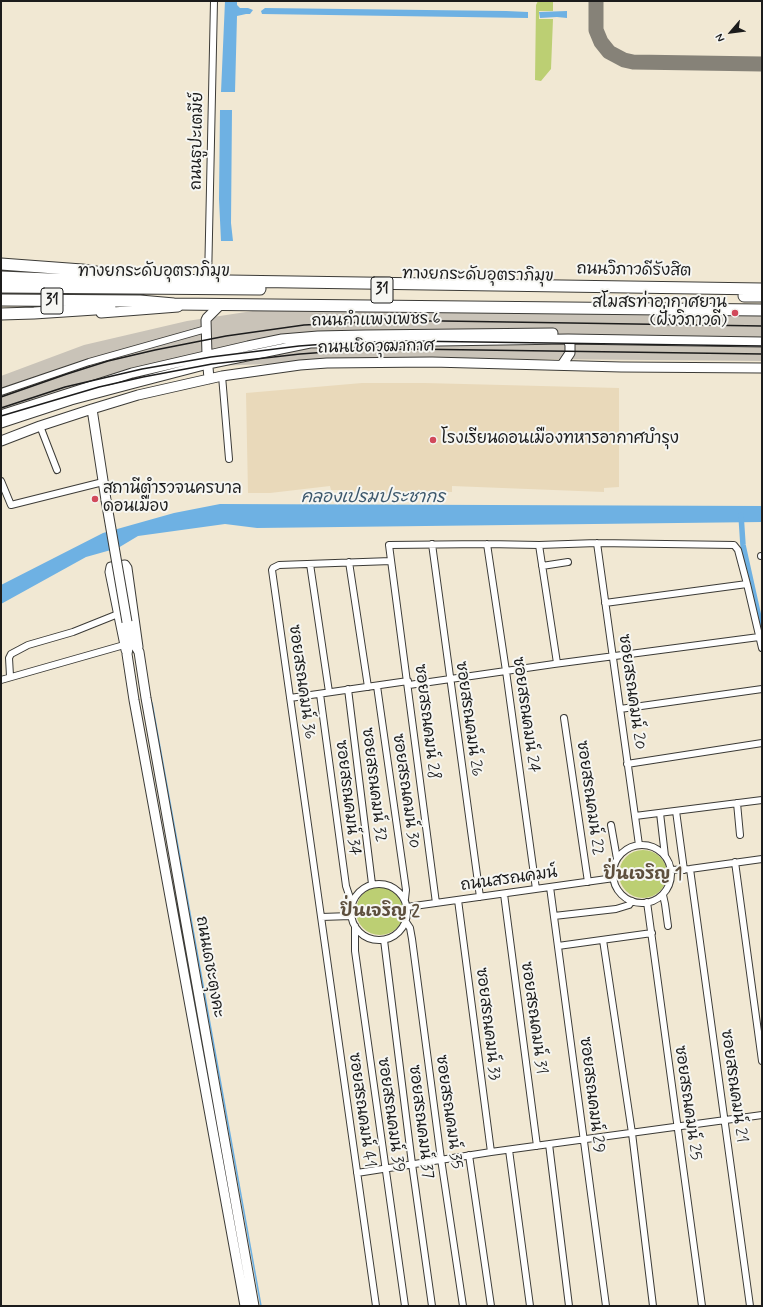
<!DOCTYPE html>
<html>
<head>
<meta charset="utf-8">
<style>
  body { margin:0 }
  #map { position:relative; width:763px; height:1307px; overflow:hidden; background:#f1e8d3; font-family:Mynerve,sans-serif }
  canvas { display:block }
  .frame { position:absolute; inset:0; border:2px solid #1c1c1c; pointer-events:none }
  .north { position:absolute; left:711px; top:12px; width:40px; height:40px; -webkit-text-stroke:3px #f6f6f2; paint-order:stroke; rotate:242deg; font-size:11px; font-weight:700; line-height:16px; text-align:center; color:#1c1c1c }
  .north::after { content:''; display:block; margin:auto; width:14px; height:18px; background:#1c1c1c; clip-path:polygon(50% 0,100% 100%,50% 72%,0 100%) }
</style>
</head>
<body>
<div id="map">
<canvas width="763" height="1307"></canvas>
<div class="frame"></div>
<div class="north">N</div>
</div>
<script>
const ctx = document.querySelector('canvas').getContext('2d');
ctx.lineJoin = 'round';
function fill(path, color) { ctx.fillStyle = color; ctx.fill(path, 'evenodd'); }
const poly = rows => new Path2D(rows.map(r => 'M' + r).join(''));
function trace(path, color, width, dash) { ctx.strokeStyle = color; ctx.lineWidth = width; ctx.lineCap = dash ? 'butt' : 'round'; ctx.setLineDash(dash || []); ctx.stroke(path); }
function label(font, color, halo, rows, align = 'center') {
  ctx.font = font + ' Mynerve,"Playpen Sans Thai",sans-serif'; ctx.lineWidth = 4; ctx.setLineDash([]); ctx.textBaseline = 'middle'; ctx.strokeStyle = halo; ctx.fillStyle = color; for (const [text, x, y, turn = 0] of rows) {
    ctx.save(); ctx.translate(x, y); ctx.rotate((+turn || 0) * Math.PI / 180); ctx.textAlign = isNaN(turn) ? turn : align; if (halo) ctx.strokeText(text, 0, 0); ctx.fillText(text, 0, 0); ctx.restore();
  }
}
const built = poly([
  [362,383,425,383,619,388,619,487,604,488,604,492,452,486,452,492,414,491,348,499,347,490,331,490,330,486,270,493,248,493,246,393]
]);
const industrial = poly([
  [259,310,762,316,762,361,421,358,215,366,1,421,1,376,84,345,187,321]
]);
const green = poly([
  [538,1,553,1,553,11,539,11,539,19,553,19,551,69,541,81,535,80,536,5],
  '619 874a24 24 0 1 1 48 0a24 24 0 1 1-48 0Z',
  '356 911a24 24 0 1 1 48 0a24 24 0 1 1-48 0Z'
]);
const water = poly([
  [225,1,237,1,237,5,240,8,248,8,253,10,250,14,246,14,237,16,235,92,221,92],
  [265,8,506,11,528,12,528,18,262,14,261,11],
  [567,11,567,18,557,17,540,18,539,12],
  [220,110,232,110,231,223,233,241,221,241,219,199],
  [220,504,762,506,762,522,257,528,225,524,138,536,118,548,86,557,1,604,1,585,103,533,174,513]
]);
const stream = poly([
  [152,703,261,1306]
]);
const canal = poly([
  [741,515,743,545,762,631]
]);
const taxiway = poly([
  [596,1,596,30,601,42,609,52,624,60,633,62,762,64]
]);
const street = poly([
  [208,281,214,1],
  [222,376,229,459],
  [1,392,89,362,206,329],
  [40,426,57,470],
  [1,481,11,505,103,482],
  [597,543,639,845],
  [432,544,480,897],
  [487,544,506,671,536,889],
  [539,545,557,663],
  [761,556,762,556],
  [349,562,368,687],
  [310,564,329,692],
  [542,566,568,562],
  [605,603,747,584],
  [10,676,9,658,11,654,28,645,73,632,118,614],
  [1,680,124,645],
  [409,685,554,664,759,637],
  [377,686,406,890,405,899],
  [348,689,372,884],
  [320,694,346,886,352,904],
  [290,698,408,681],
  [620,709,762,689],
  [564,718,588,882],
  [627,764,762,743],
  [737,803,740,835],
  [676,811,684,870],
  [660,813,665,856],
  [635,816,762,800],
  [611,825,617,859],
  '613 874a29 29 0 1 1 58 0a29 29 0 1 1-58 0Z',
  [735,862,762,1061],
  [690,869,750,1306],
  [671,870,690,869,762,859],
  '351 912a28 28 0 1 1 56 0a28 28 0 1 1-56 0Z',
  [550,887,606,1306],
  [504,894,537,1146],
  [663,895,665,904,668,926],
  [458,900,491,1152],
  [647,902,702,1306],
  [436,903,389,545,487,544,539,545,597,543,734,545,738,550,747,584,762,648],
  [407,907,614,878],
  [554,916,616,909,629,905,632,901],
  [321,917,351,916],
  [406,922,410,928,412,939,441,1159,463,1306],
  [355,926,355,951,405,1306],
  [384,940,412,1164,432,1306],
  [603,940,632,1133,653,1306],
  [558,946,652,933],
  [549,1144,569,1306],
  [509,1150,530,1306],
  [469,1155,491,1306],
  [357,1173,491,1152,762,1115],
  [376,1306,272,570,273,568,279,565,391,561]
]);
const secondary = poly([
  [101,313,178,307],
  [562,365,570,353,570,345,568,339],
  [209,379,207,355,206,320,207,318,221,304],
  [92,409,106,500],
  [1,415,132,373,248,346,282,339,318,336,365,335,553,333],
  [1,423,71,400,135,383,208,364,310,343,568,339,762,342],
  [1,441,40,426,92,409,138,395,222,376,300,365,327,363,432,362,621,367,762,368],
  [127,622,130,636,127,654,134,700,245,1306],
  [130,636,139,652,146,698,254,1306],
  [126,650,110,572,111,567,125,565,127,568,138,647]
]);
const highway = poly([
  [1,264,82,270,116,275],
  [1,277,98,281,161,280,762,289],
  [1,287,260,289],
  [744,296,762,296],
  [1,300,140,301,174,304,762,310],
  [1,314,34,313,110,308]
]);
const rail = poly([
  [1,397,67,374,108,361,155,350,226,336,304,325,387,321,443,321,762,326],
  [1,408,65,387,142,369,211,357,299,346,339,343,407,341,762,346],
  [1,416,99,387,143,377,212,364,300,354,341,351,408,349,762,354]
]);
const secondaryBridge = poly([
  [106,500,127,622]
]);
const markers = [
  [735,313,4,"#d1495b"],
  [433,440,4,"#d1495b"],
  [95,499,4,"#d1495b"]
];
const shields = [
  [382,290,22],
  [52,301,22]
];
const shieldNames = [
  ["31",382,290],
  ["31",52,301]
];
const streetNames = [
  ["ถนนธูปะเตมีย์",198,141,-89],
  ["ถนนวิภาวดีรังสิต",634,271,1],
  ["ทางยกระดับอุตราภิมุข",154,273],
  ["ทางยกระดับอุตราภิมุข",478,276,1],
  ["ถนนกำแพงเพชร 6",376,321,-1],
  ["ถนนเชิดวุฒากาศ",376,348,-1],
  ["ซอยสรณคมน์ 36",301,682,82],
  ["ซอยสรณคมน์ 20",631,692,82],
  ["ซอยสรณคมน์ 24",525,715,82],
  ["ซอยสรณคมน์ 26",468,719,82],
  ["ซอยสรณคมน์ 28",426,722,83],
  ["ซอยสรณคมน์ 32",373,785,83],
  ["ซอยสรณคมน์ 30",405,791,82],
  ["ซอยสรณคมน์ 34",347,798,83],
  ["ซอยสรณคมน์ 22",589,798,82],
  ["ถนนสรณคมน์",509,880,-8],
  ["ถนนเดชะตุงคะ",209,967,80],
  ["ซอยสรณคมน์ 31",533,1018,82],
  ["ซอยสรณคมน์ 33",487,1024,83],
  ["ซอยสรณคมน์ 21",733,1086,82],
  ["ซอยสรณคมน์ 29",591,1095,83],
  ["ซอยสรณคมน์ 25",687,1103,82],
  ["ซอยสรณคมน์ 41",361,1110,82],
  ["ซอยสรณคมน์ 35",448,1112,82],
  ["ซอยสรณคมน์ 39",390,1115,82],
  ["ซอยสรณคมน์ 37",420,1122,83]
];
const poiNames = [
  ["สโมสรท่าอากาศยาน",727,304,"right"],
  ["(ฝั่งวิภาวดี)",727,322,"right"],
  ["โรงเรียนดอนเมืองทหารอากาศบำรุง",441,440],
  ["สถานีตำรวจนครบาล",103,490],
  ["ดอนเมือง",103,508]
];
const waterNames = [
  ["คลองเปรมประชากร",373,498]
];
const neighbourhoodNames = [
  ["ปิ่นเจริญ 1",643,875],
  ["ปิ่นเจริญ 2",380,912]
];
fill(built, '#e9d9ba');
fill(industrial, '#c9c3b8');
fill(green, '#bccf73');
fill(water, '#6eb1e3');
trace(stream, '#6eb1e3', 1.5);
trace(canal, '#6eb1e3', 5.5);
trace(taxiway, '#868278', 15);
trace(street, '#3c3b37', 8);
trace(secondary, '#3c3b37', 11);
trace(highway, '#3c3b37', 13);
trace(street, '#fff', 6);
trace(secondary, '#fff', 9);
trace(highway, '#fff', 11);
trace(rail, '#1c1c1c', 1.5);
trace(secondaryBridge, '#3c3b37', 11, []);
trace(secondaryBridge, '#fff', 9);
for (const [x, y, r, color] of markers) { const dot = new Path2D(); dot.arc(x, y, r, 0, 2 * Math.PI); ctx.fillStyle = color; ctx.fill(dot); trace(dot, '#f6f6f2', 1.5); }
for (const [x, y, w] of shields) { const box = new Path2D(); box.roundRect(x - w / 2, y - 13, w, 26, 3); ctx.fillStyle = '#f6f6f2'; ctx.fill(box); trace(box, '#1c1c1c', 1); }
label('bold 15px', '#1c1c1c', null, shieldNames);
label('16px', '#1c1c1c', '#f6f6f2', streetNames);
label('16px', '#1c1c1c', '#f6f6f2', poiNames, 'left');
label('italic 17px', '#3d586c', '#f6f6f2', waterNames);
label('bold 17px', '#5d4f3d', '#f6f6f2', neighbourhoodNames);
</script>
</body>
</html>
